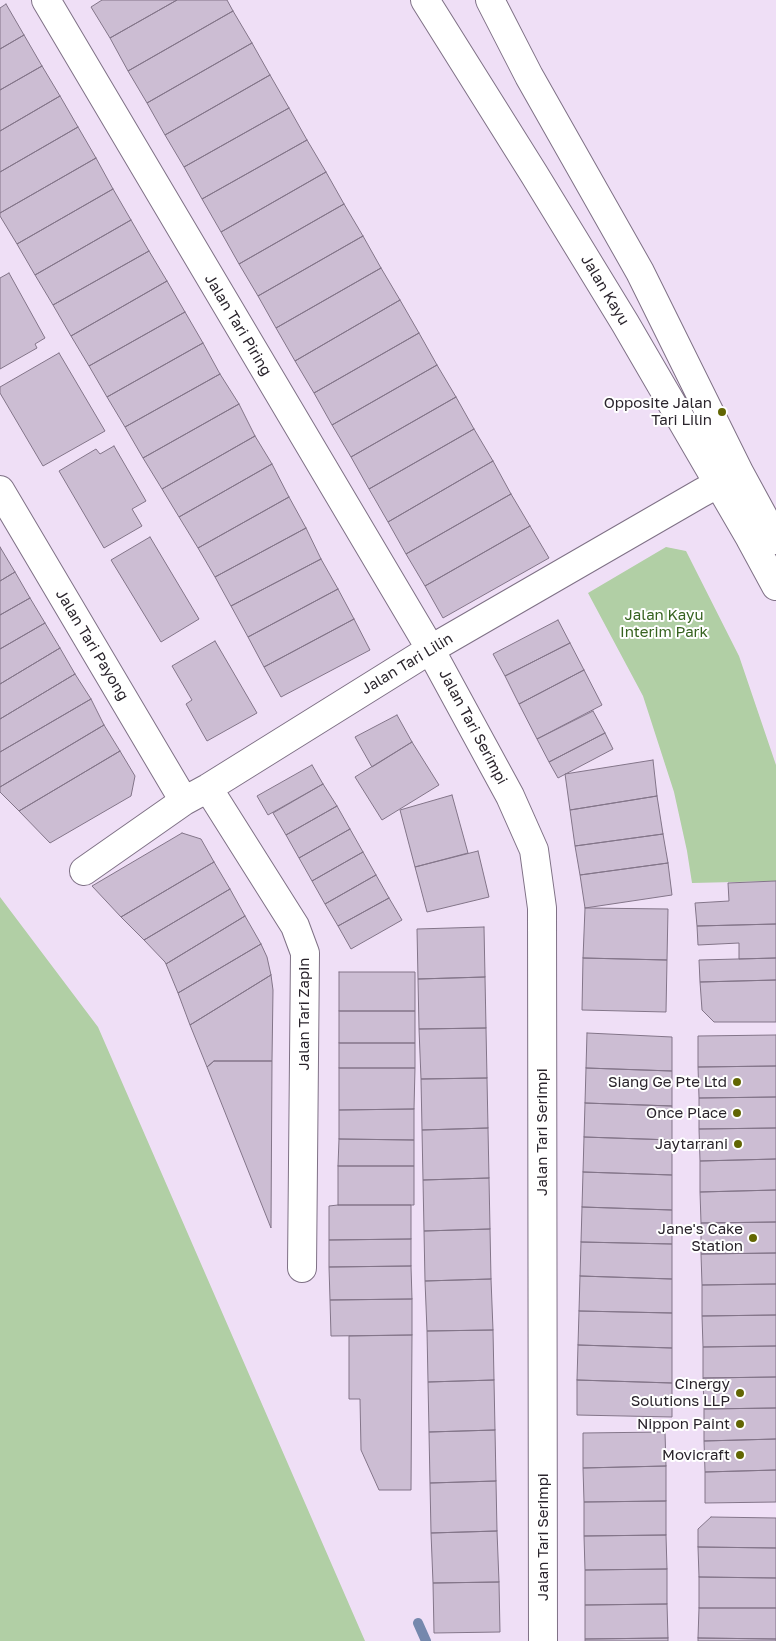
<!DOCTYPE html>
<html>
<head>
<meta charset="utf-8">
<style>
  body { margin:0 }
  canvas { display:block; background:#efdff6 }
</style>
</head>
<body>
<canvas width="776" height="1641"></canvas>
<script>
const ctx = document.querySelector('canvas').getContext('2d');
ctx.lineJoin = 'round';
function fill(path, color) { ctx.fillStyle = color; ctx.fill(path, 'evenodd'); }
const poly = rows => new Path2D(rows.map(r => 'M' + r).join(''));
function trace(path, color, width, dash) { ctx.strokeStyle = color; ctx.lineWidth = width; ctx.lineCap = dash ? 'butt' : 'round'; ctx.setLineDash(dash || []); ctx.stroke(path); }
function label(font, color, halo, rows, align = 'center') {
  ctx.font = font + ' "Golos Text",sans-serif'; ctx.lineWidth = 4; ctx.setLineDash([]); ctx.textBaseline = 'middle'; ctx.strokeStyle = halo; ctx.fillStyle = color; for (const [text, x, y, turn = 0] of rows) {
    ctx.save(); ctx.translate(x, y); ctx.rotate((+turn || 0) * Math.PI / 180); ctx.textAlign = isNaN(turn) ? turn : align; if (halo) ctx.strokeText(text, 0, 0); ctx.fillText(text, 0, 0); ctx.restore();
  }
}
const green = poly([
  [666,547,686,551,739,656,776,765,776,881,692,883,687,851,674,792,643,696,588,593],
  [0,897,98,1027,365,1641,0,1641]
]);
const stream = poly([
  [418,1623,426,1641]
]);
const building = poly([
  [102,0,177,0,110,38,91,7,102,0],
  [177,0,227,0,233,11,128,71,110,38,177,0],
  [6,4,24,35,0,49,0,8,6,4],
  [233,11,252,43,147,103,128,71,233,11],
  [24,35,42,66,0,90,0,49,24,35],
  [252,43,270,75,165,135,147,103,252,43],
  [42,66,60,96,0,131,0,90,42,66],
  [270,75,289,108,184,167,165,135,270,75],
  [60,96,78,127,0,172,0,131,60,96],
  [289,108,307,140,202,199,184,167,289,108],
  [78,127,96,158,0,213,0,172,78,127],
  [307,140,326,172,221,232,202,199,307,140],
  [96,158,113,189,17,244,0,216,0,213,96,158],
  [326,172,344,204,239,264,221,232,326,172],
  [113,189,131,220,35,275,17,244,113,189],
  [344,204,363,236,258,296,239,264,344,204],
  [131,220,149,251,53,305,35,275,131,220],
  [363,236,381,268,276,328,258,296,363,236],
  [149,251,167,281,71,336,53,305,149,251],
  [381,268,400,300,295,361,276,328,381,268],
  [9,273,45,338,35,344,37,348,0,369,0,278,9,273],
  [167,281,185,312,89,366,71,336,167,281],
  [400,300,419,333,314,393,295,361,400,300],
  [185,312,203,343,107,397,89,366,185,312],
  [419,333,437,365,332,425,314,393,419,333],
  [203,343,220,374,125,427,107,397,203,343],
  [59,353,105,431,43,466,0,393,0,387,59,353],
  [437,365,456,397,351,457,332,425,437,365],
  [220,374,239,404,143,458,125,427,220,374],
  [456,397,474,429,369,489,351,457,456,397],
  [239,404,255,436,162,489,143,458,239,404],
  [474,429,493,461,388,522,369,489,474,429],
  [255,436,272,464,179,517,162,489,255,436],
  [114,446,146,501,132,509,142,526,104,548,59,471,96,449,100,454,114,446],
  [493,461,511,494,406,554,388,522,493,461],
  [272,464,289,497,198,548,179,517,272,464],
  [511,494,530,526,425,586,406,554,511,494],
  [289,497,306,528,215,577,198,548,289,497],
  [530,526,549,558,443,618,425,586,530,526],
  [306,528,321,559,231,606,215,577,306,528],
  [150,537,199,619,161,642,111,560,150,537],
  [0,547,15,572,0,581,0,547],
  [321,559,338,589,248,637,231,606,321,559],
  [15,572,30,598,0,615,0,581,15,572],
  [338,589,354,619,264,667,248,637,338,589],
  [30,598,45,623,0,649,0,615,30,598],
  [354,619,370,650,281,697,264,667,354,619],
  [558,620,570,643,505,676,493,654,558,620],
  [45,623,60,648,0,684,0,649,45,623],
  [215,641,257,713,207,741,186,704,192,700,172,666,215,641],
  [570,643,584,670,519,704,505,676,570,643],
  [60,648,75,674,0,719,0,684,60,648],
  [584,670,602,705,537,739,519,704,584,670],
  [75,674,91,699,0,752,0,719,75,674],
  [91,699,104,725,0,787,0,752,91,699],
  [593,711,605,733,549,762,537,739,593,711],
  [397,715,412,742,372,767,355,737,397,715],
  [104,725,120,751,19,811,0,792,0,787,104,725],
  [605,733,613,749,558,778,549,762,605,733],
  [412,742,439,785,382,820,355,777,412,742],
  [120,751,135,776,131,796,50,843,19,811,120,751],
  [653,760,657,796,570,810,565,774,653,760],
  [312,765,323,784,268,815,257,796,312,765],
  [323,784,337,806,286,835,273,813,323,784],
  [452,795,468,853,415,867,400,810,452,795],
  [657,796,663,834,575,846,570,810,657,796],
  [337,806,350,829,299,858,286,835,337,806],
  [350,829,363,852,312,881,299,858,350,829],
  [182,833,201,839,214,862,121,917,92,886,182,833],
  [663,834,668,863,580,875,575,846,663,834],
  [478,851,489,897,427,912,415,867,478,851],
  [363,852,376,875,325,904,312,881,363,852],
  [214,862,230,889,144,940,121,917,214,862],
  [668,863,672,895,585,908,580,875,668,863],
  [376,875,389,898,338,926,325,904,376,875],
  [776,881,776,924,697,926,695,903,729,901,728,883,776,881],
  [230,889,245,916,166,964,165,962,144,940,230,889],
  [389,898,402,920,351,949,338,926,389,898],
  [585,908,668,909,667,960,583,958,585,908],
  [245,916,261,944,178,993,166,964,245,916],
  [776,924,776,958,739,959,739,943,698,945,697,926,776,924],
  [484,927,485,977,418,979,417,929,484,927],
  [261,944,267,957,271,975,190,1025,178,993,261,944],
  [583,958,667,960,666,1012,582,1010,583,958],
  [776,958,776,980,700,982,699,960,776,958],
  [339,972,415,972,415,1011,339,1011,339,972],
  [271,975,273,990,272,1061,214,1061,207,1067,190,1025,271,975],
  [485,977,486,1028,419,1029,418,979,485,977],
  [776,980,776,1022,714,1022,702,1010,700,982,776,980],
  [339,1011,415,1011,415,1043,339,1043,339,1011],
  [486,1028,487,1078,421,1079,419,1029,486,1028],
  [587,1033,672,1037,672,1071,586,1068,587,1033],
  [776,1035,776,1066,698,1067,698,1036,776,1035],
  [339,1043,415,1043,415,1068,339,1068,339,1043],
  [214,1061,272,1061,271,1228,207,1067,214,1061],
  [776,1066,776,1097,699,1098,698,1067,776,1066],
  [339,1068,415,1068,414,1109,339,1110,339,1068],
  [586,1068,672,1071,672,1106,585,1103,586,1068],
  [487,1078,488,1128,422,1130,421,1079,487,1078],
  [776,1097,776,1128,699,1129,699,1098,776,1097],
  [585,1103,672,1106,672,1140,584,1137,585,1103],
  [414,1109,414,1140,339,1139,339,1110,414,1109],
  [488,1128,489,1178,423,1180,422,1130,488,1128],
  [776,1128,776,1159,700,1161,699,1129,776,1128],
  [584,1137,672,1140,672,1175,583,1172,584,1137],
  [339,1139,414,1140,414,1166,338,1166,339,1139],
  [776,1159,776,1190,700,1192,700,1161,776,1159],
  [338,1166,414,1166,414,1205,338,1205,338,1166],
  [583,1172,672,1175,672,1210,582,1207,583,1172],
  [489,1178,490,1229,424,1231,423,1180,489,1178],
  [776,1190,776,1222,701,1223,700,1192,776,1190],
  [338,1205,411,1205,411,1239,329,1240,329,1206,338,1205],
  [582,1207,672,1210,672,1244,581,1242,582,1207],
  [776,1222,776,1253,701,1254,701,1223,776,1222],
  [490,1229,491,1279,425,1281,424,1231,490,1229],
  [411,1239,411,1266,329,1267,329,1240,411,1239],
  [581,1242,672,1244,672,1279,580,1276,581,1242],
  [776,1253,776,1284,702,1285,701,1254,776,1253],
  [411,1266,412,1299,330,1300,329,1267,411,1266],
  [580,1276,672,1279,672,1313,579,1311,580,1276],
  [491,1279,493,1330,427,1331,425,1281,491,1279],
  [776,1284,776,1315,702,1316,702,1285,776,1284],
  [412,1299,412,1335,331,1336,330,1300,412,1299],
  [579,1311,672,1313,672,1348,578,1345,579,1311],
  [776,1315,776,1346,703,1347,702,1316,776,1315],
  [493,1330,494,1380,428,1382,427,1331,493,1330],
  [412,1335,411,1490,379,1490,361,1450,360,1399,349,1399,349,1336,412,1335],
  [578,1345,672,1348,672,1383,577,1380,578,1345],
  [776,1346,776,1377,703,1378,703,1347,776,1346],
  [776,1377,776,1408,704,1409,703,1378,776,1377],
  [494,1380,495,1430,429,1432,428,1382,494,1380],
  [577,1380,672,1383,672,1417,577,1415,577,1380],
  [776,1408,776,1439,704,1441,704,1409,776,1408],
  [495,1430,496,1481,430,1483,429,1432,495,1430],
  [665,1432,666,1466,583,1468,583,1433,665,1432],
  [776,1439,776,1470,705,1472,704,1441,776,1439],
  [666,1466,666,1501,584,1502,583,1468,666,1466],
  [776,1470,776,1502,705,1503,705,1472,776,1470],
  [496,1481,497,1531,431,1533,430,1483,496,1481],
  [666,1501,666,1535,584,1536,584,1502,666,1501],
  [711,1517,776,1518,776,1548,698,1547,698,1529,711,1517],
  [497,1531,499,1582,433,1583,431,1533,497,1531],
  [666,1535,667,1569,585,1570,584,1536,666,1535],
  [698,1547,776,1548,776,1578,699,1577,698,1547],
  [667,1569,667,1604,585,1605,585,1570,667,1569],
  [699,1577,776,1578,776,1608,699,1608,699,1577],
  [499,1582,500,1632,434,1633,433,1583,499,1582],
  [667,1604,668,1638,585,1639,585,1605,667,1604],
  [699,1608,776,1608,776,1639,698,1638,699,1608],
  [668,1638,668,1641,585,1641,585,1639,668,1638],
  [698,1638,776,1639,776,1641,698,1641,698,1638]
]);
const street = poly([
  [46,0,424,638,510,796,534,850,542,908,543,1641],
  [0,490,184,801],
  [208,788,295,926,305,953,302,1268],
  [84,871,184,801,208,788,431,649,701,493,738,473]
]);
const secondary = poly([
  [425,0,534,174,625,323,750,538,776,586],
  [490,0,529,76,640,272,739,472,776,540]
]);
const markers = [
  [722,412,5,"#626603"],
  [737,1082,5,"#626603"],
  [737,1113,5,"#626603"],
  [738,1144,5,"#626603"],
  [753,1238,5,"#626603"],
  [740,1393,5,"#626603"],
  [740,1424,5,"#626603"],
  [740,1455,5,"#626603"]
];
const streetNames = [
  ["Jalan Kayu",605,290,59],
  ["Jalan Tari Piring",238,325,59],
  ["Jalan Tari Payong",92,645,59],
  ["Jalan Tari Lilin",407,664,-31],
  ["Jalan Tari Serimpi",473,727,62],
  ["Jalan Tari Zapin",304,1014,-90],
  ["Jalan Tari Serimpi",542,1132,-90],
  ["Jalan Tari Serimpi",543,1537,-90]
];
const poiNames = [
  ["Opposite Jalan",712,403],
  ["Tari Lilin",712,420],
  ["Siang Ge Pte Ltd",727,1082],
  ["Once Place",727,1113],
  ["Jaytarrani",728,1144],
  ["Jane's Cake",743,1229],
  ["Station",743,1246],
  ["Cinergy",730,1384],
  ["Solutions LLP",730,1401],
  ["Nippon Paint",730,1424],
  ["Movicraft",730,1455]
];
const parkNames = [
  ["Jalan Kayu",664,615],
  ["Interim Park",664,632]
];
fill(green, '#b1cfa5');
trace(stream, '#7588ad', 10);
fill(building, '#ccbdd3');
trace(building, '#837589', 1);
trace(street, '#7f7186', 30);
trace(secondary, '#7f7186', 30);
trace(street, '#fff', 28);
trace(secondary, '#fff', 28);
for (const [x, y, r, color] of markers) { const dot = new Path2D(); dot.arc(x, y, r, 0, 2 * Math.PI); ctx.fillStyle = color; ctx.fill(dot); trace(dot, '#fff', 2); }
label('15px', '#2a242c', '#fff', streetNames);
label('15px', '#2a242c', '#fff', poiNames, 'right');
label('15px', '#36621f', '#fff', parkNames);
</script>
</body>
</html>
